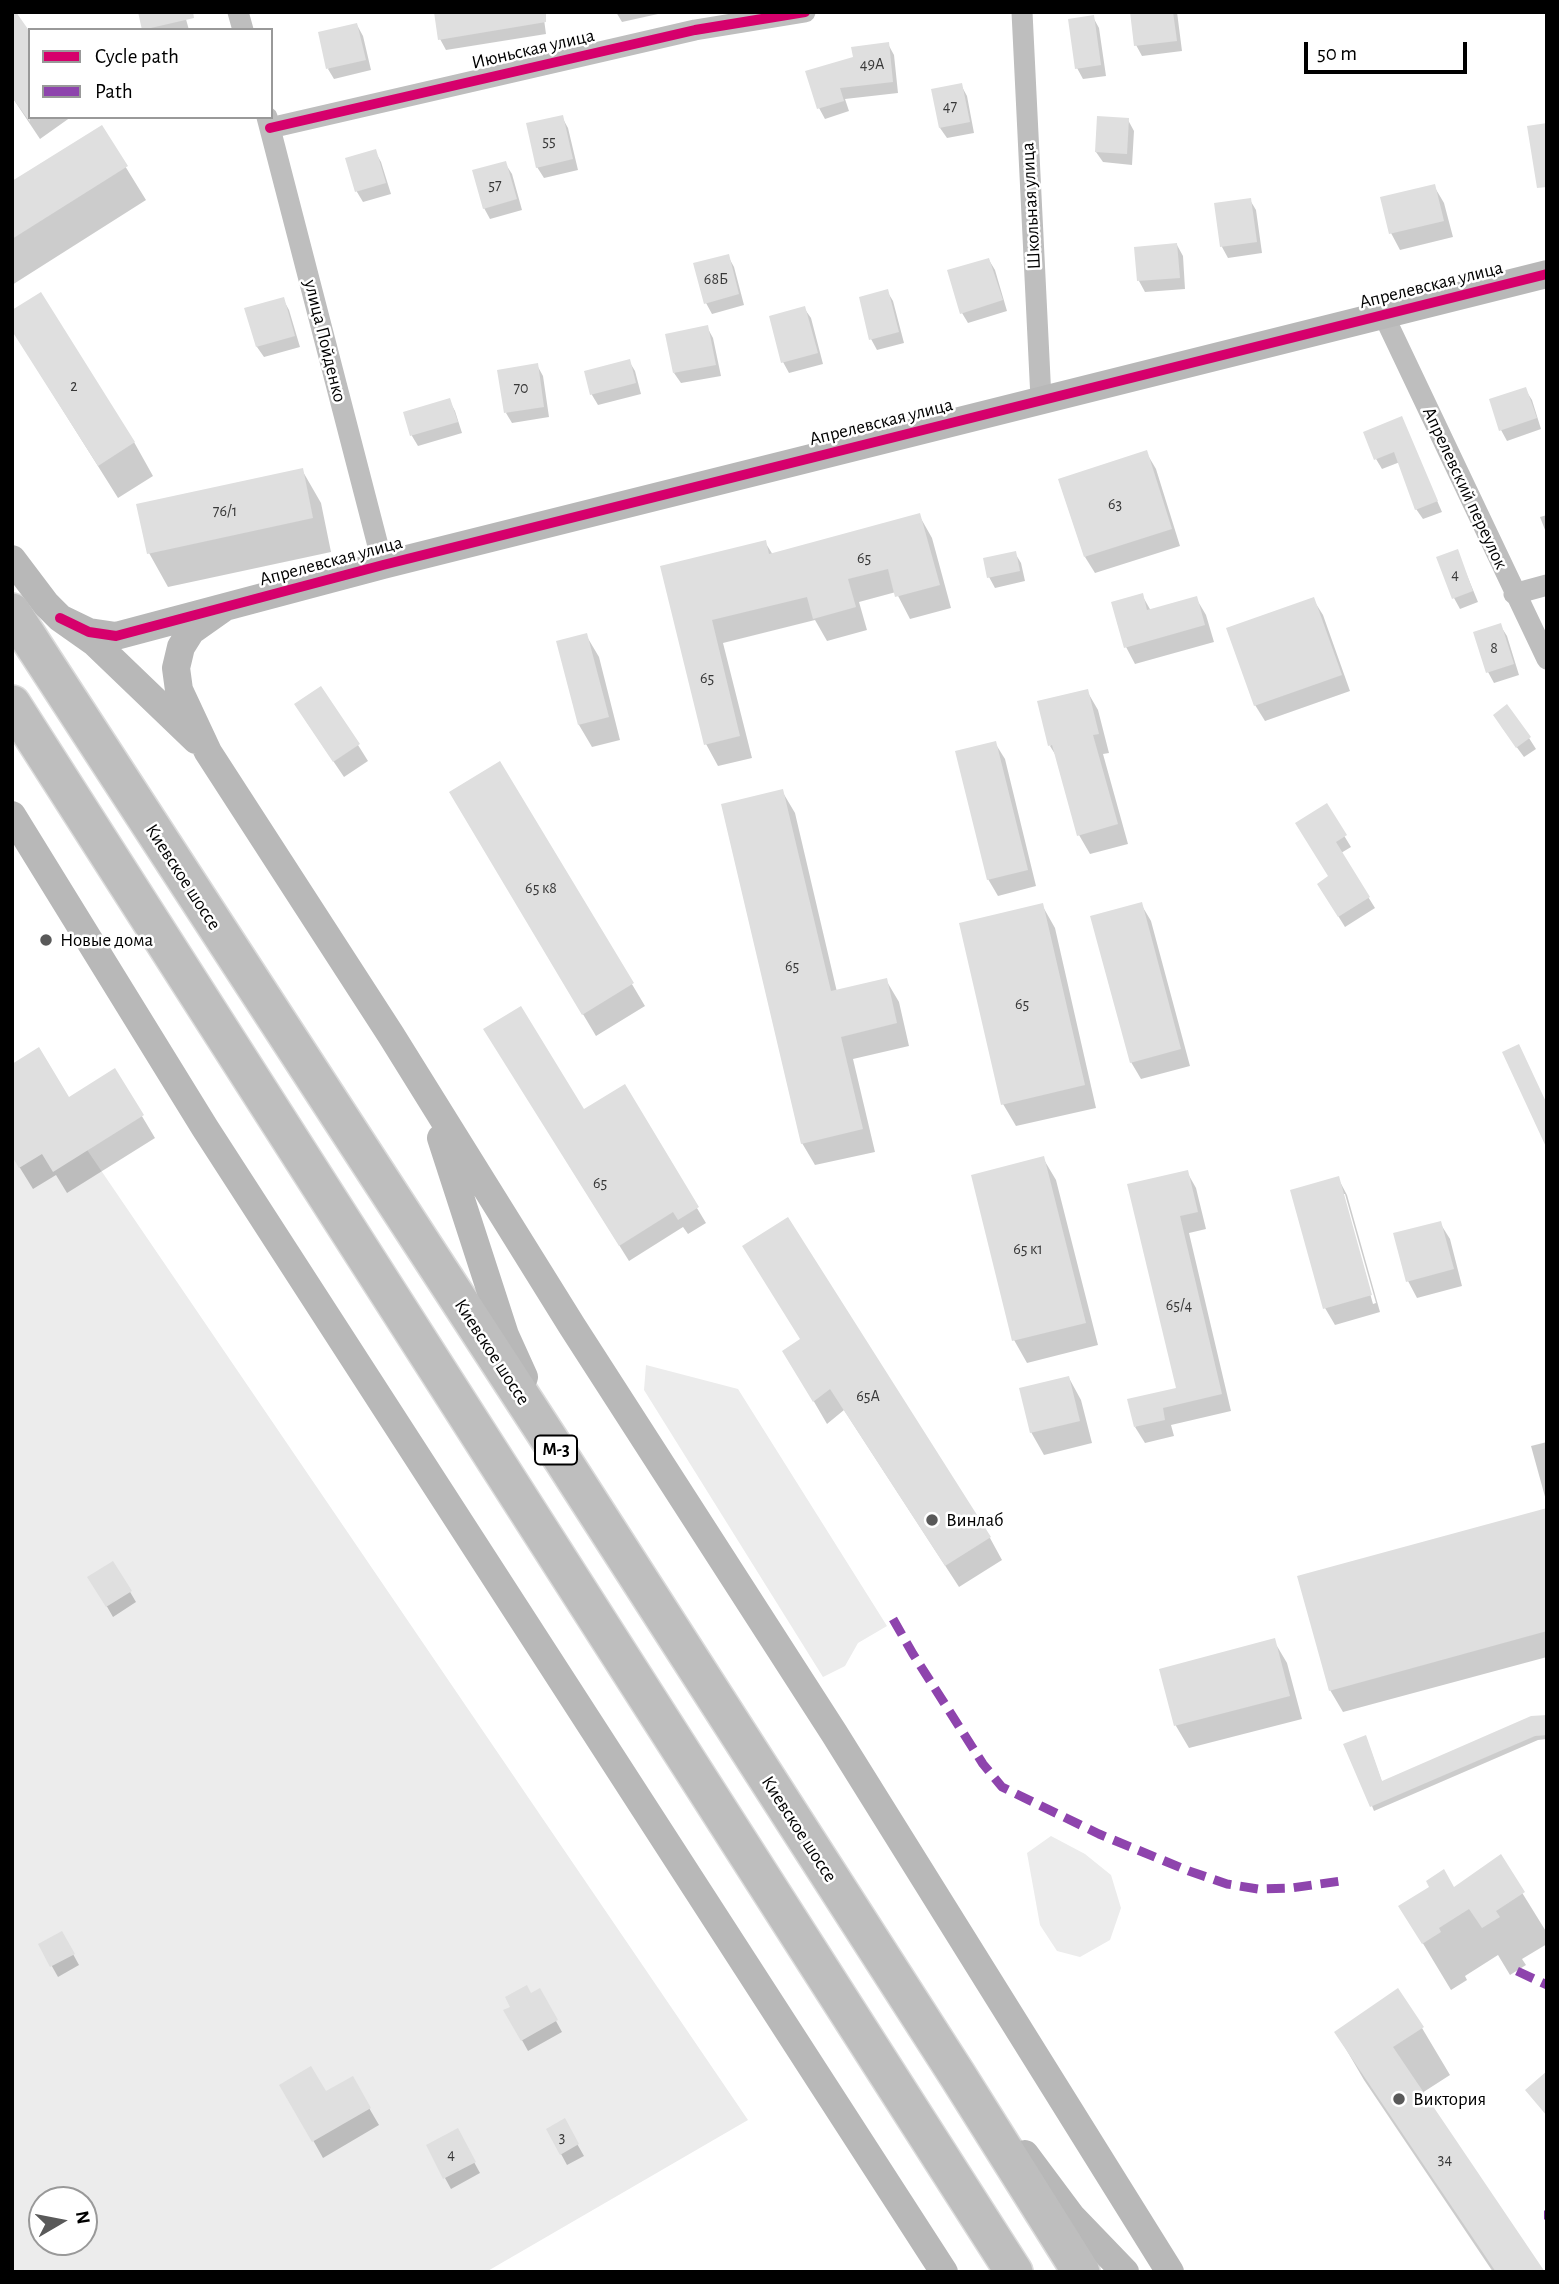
<!DOCTYPE html>
<html>
<head>
<meta charset="utf-8">
<style>
  body { margin:0 }
  #map { position:relative; width:1559px; height:2284px; overflow:hidden; background:#fff; font-family:"Alegreya Sans",sans-serif }
  canvas { display:block }
  .frame { position:absolute; inset:0; border:14px solid #000; pointer-events:none }
  .legend { position:absolute; left:28px; top:28px; width:245px; height:91px; box-sizing:border-box; background:#fff; border:2px solid #999; margin:0; padding:9px 12px; list-style:none; font-size:21px; color:#000 }
  .legend li { display:flex; align-items:center; gap:14px; height:35px }
  .legend b { width:35px; border:2px solid #999 }
  .north { position:absolute; left:28px; top:2186px; width:70px; height:70px; box-sizing:border-box; background:#fff; border:2px solid #999; border-radius:50%; rotate:80deg; font-size:19px; font-weight:700; line-height:28px; text-align:center; color:#000 }
  .north::after { content:''; display:block; margin:auto; width:24px; height:32px; background:#595959; clip-path:polygon(50% 0,100% 100%,50% 72%,0 100%) }
  .scale { position:absolute; left:1304px; top:42px; width:163px; height:32px; box-sizing:border-box; border:4px solid #000; border-top:0; padding-left:9px; font-size:21px; line-height:24px; white-space:nowrap; color:#000; -webkit-text-stroke:5px #fff; paint-order:stroke }
</style>
</head>
<body>
<div id="map">
<canvas width="1559" height="2284"></canvas>
<div class="frame"></div>
<ul class="legend">
<li><b style="height:9px;background:#d6006c"></b>Cycle path</li>
<li><b style="height:9px;background:#8e44ad"></b>Path</li>
</ul>
<div class="north">N</div>
<div class="scale">50 m</div>
</div>
<script>
const ctx = document.querySelector('canvas').getContext('2d');
ctx.lineJoin = 'round';
function fill(path, color) { ctx.fillStyle = color; ctx.fill(path, 'evenodd'); }
const poly = rows => new Path2D(rows.map(r => 'M' + r).join(''));
function trace(path, color, width, dash) { ctx.strokeStyle = color; ctx.lineWidth = width; ctx.lineCap = dash ? 'butt' : 'round'; ctx.setLineDash(dash || []); ctx.stroke(path); }
function label(font, color, halo, rows, align = 'center') {
  ctx.font = font + ' "Alegreya Sans",sans-serif'; ctx.lineWidth = 5; ctx.setLineDash([]); ctx.textBaseline = 'middle'; ctx.strokeStyle = halo; ctx.fillStyle = color; for (const [text, x, y, turn = 0] of rows) {
    ctx.save(); ctx.translate(x, y); ctx.rotate((+turn || 0) * Math.PI / 180); ctx.textAlign = isNaN(turn) ? turn : align; if (halo) ctx.strokeText(text, 0, 0); ctx.fillText(text, 0, 0); ctx.restore();
  }
}
const green = poly([
  [12,1110,81,1141,748,2120,486,2272,12,2272],
  [42,2200,84,2200,84,2242,42,2242],
  [646,1365,738,1389,887,1626,858,1643,845,1666,823,1677,644,1390],
  [1051,1836,1085,1854,1111,1875,1121,1908,1110,1940,1080,1957,1057,1951,1040,1925,1027,1853]
]);
const shadow = poly([
  [139,12,184,12,189,30,144,30],
  [543,12,546,34,446,50,440,39],
  [616,12,667,12,622,22],
  [1132,12,1177,12,1182,51,1142,56,1136,45],
  [1093,17,1099,28,1106,76,1083,79,1077,68],
  [357,25,363,36,371,70,334,79,328,69],
  [888,44,894,55,898,93,845,99,849,111,825,119,819,108,854,58],
  [961,85,967,96,974,133,947,138,940,128],
  [12,97,30,117,71,117,40,139],
  [562,117,568,128,578,170,544,178,537,167],
  [1128,120,1134,131,1132,165,1103,162,1096,152],
  [101,127,146,200,12,285,12,183],
  [375,151,381,162,391,194,363,202,357,192,347,160],
  [505,163,512,174,522,210,490,219,484,208],
  [1434,186,1444,203,1453,237,1400,250,1391,233],
  [1250,200,1256,210,1262,253,1228,258,1222,247,1216,204],
  [1177,245,1183,256,1185,289,1145,292,1139,281,1136,248],
  [728,256,734,267,744,305,712,314,706,303],
  [989,260,995,270,1007,311,968,323,962,313],
  [887,291,893,301,904,343,877,350,871,339],
  [283,299,289,310,300,347,264,357,257,347,247,309],
  [804,308,811,318,823,364,789,373,783,362],
  [707,327,713,338,721,376,681,383,674,373],
  [25,350,134,442,153,476,118,498],
  [629,361,635,371,641,394,598,405,592,395,586,372],
  [537,365,543,376,549,417,512,423,506,413],
  [1525,389,1532,400,1541,429,1507,441,1501,430],
  [449,400,455,411,462,433,418,446,412,436,405,413],
  [1401,418,1442,512,1423,519,1416,509,1400,462,1382,469,1376,459],
  [1146,452,1156,469,1180,546,1095,573,1085,557],
  [302,470,321,503,331,552,168,587,149,553],
  [919,515,932,538,951,608,910,619,896,592,859,602,867,630,827,641,815,620,723,643,752,758,718,766,706,744,662,567,765,542,773,555],
  [1547,515,1547,535,1540,517],
  [1457,551,1478,602,1460,609,1454,598],
  [1015,553,1021,563,1025,581,995,588,989,577],
  [1142,595,1151,611,1196,598,1206,615,1214,642,1135,664,1126,647],
  [1313,599,1323,615,1350,691,1265,721,1255,705],
  [1500,625,1507,636,1519,675,1494,683,1488,672],
  [586,635,599,657,620,740,592,747,579,725,558,642],
  [1087,691,1098,710,1109,753,1103,754,1128,844,1090,854,1079,835,1058,759,1050,746],
  [306,721,358,745,368,761,344,777],
  [1501,726,1529,738,1536,749,1524,757],
  [995,743,1005,759,1036,886,998,896,988,879],
  [500,763,645,1006,596,1036,464,815],
  [782,791,795,813,837,992,886,980,899,1002,909,1046,853,1059,875,1152,815,1165,802,1143],
  [1326,806,1351,847,1341,853,1375,908,1345,927,1325,895,1330,877],
  [1141,904,1151,921,1190,1066,1141,1079,1131,1062],
  [1042,905,1055,928,1096,1108,1016,1126,1003,1104],
  [494,1045,583,1111,624,1087,706,1223,688,1234,683,1227,629,1261],
  [115,1071,155,1138,67,1193,56,1175,33,1189,12,1155],
  [1043,1158,1056,1180,1098,1345,1027,1363,1014,1340],
  [1187,1172,1196,1188,1206,1229,1189,1233,1231,1411,1171,1425,1174,1436,1145,1443,1135,1427,1178,1389,1130,1185],
  [1338,1178,1347,1195,1380,1312,1335,1325,1325,1308],
  [1342,1194,1345,1194,1376,1303,1373,1304],
  [1440,1223,1450,1239,1462,1286,1417,1298,1408,1281],
  [802,1340,990,1538,1002,1560,959,1587,844,1410,827,1424,785,1352],
  [1069,1378,1081,1400,1092,1443,1044,1455,1031,1432],
  [1547,1442,1547,1504,1531,1446],
  [1547,1509,1547,1657,1343,1712,1330,1690],
  [113,1563,136,1602,113,1617,90,1577],
  [1274,1641,1287,1663,1302,1719,1189,1748,1176,1726,1161,1670],
  [1547,1717,1547,1739,1538,1740,1374,1811,1372,1806,1366,1737,1382,1782],
  [1500,1857,1547,1933,1547,1944,1522,1959,1526,1965,1510,1975,1498,1955,1465,1976,1467,1980,1451,1990,1401,1907,1431,1887,1454,1889],
  [62,1934,79,1965,58,1977,40,1945],
  [539,1990,562,2032,528,2051,506,2011],
  [1422,2028,1450,2075,1422,2093,1543,2272,1493,2272,1364,2080,1336,2032],
  [352,2079,379,2125,323,2158,282,2085,326,2094],
  [564,2121,584,2156,567,2165,548,2130],
  [457,2131,480,2173,451,2189,445,2178]
]);
const building = poly([
  [12,12,16,12,30,32,30,122,12,97],
  [138,12,193,12,194,18,142,30],
  [434,12,546,12,546,22,438,40],
  [1130,12,1173,12,1177,41,1134,46],
  [1094,15,1101,65,1075,69,1068,19],
  [357,23,366,60,326,69,318,32],
  [889,42,893,82,840,88,844,101,817,109,805,71,853,57,851,47],
  [962,83,970,122,939,128,931,89],
  [563,115,573,159,536,168,526,123],
  [1097,116,1129,118,1127,154,1095,152],
  [1547,123,1547,187,1537,188,1527,126],
  [102,125,128,166,12,239,12,181],
  [376,149,386,183,355,192,345,158],
  [506,161,517,199,483,209,472,170],
  [1435,184,1444,221,1389,234,1380,197],
  [1251,198,1257,242,1220,247,1214,203],
  [1177,243,1180,278,1137,281,1134,247],
  [729,254,739,294,704,304,693,263],
  [989,258,1003,300,960,314,947,270],
  [888,289,899,332,869,340,859,297],
  [41,292,135,442,98,466,12,331,12,310],
  [284,297,295,336,256,347,244,308],
  [805,306,818,353,781,363,769,316],
  [708,325,716,365,673,373,665,334],
  [630,359,636,383,590,395,584,371],
  [538,363,544,407,504,413,497,370],
  [1526,387,1537,418,1499,431,1489,399],
  [450,398,458,422,410,436,403,412],
  [1402,416,1438,501,1415,510,1394,452,1374,460,1363,432],
  [1147,450,1172,529,1084,557,1058,479],
  [303,468,313,518,147,554,136,504],
  [920,513,940,585,895,597,888,569,848,579,856,607,813,619,807,597,712,620,740,736,704,745,660,566,766,540,769,554],
  [1458,549,1473,591,1452,599,1436,557],
  [1016,551,1020,571,987,578,983,558],
  [1143,593,1147,610,1197,596,1205,625,1124,648,1111,602],
  [1314,597,1342,675,1254,706,1226,628],
  [1501,623,1514,664,1486,673,1473,632],
  [587,633,609,717,578,725,556,641],
  [321,686,360,744,333,762,294,704],
  [1088,689,1099,734,1093,735,1118,824,1077,836,1052,745,1048,746,1037,701],
  [1507,704,1531,737,1516,748,1493,715],
  [996,741,1028,870,987,880,955,751],
  [500,761,634,983,582,1015,449,792],
  [783,789,831,991,887,978,897,1023,841,1037,863,1129,801,1144,721,804],
  [1327,803,1347,835,1336,842,1370,897,1338,917,1317,884,1328,876,1295,823],
  [1142,902,1181,1049,1130,1063,1090,916],
  [1043,903,1085,1085,1001,1105,959,923],
  [521,1006,584,1109,625,1084,699,1207,678,1220,673,1212,619,1246,483,1029],
  [1519,1044,1547,1104,1547,1149,1502,1052],
  [39,1047,69,1097,115,1068,144,1115,53,1172,42,1154,19,1168,12,1156,12,1064],
  [1044,1156,1086,1323,1012,1341,971,1175],
  [1188,1170,1198,1212,1180,1216,1222,1394,1163,1408,1165,1420,1134,1427,1127,1399,1176,1388,1127,1184],
  [1339,1176,1372,1295,1323,1309,1290,1190],
  [788,1217,991,1537,945,1566,830,1389,813,1402,782,1351,800,1339,742,1246],
  [1441,1221,1454,1269,1406,1282,1393,1233],
  [1069,1376,1080,1421,1030,1433,1019,1388],
  [1547,1508,1547,1631,1329,1691,1297,1576],
  [113,1561,132,1591,106,1607,87,1577],
  [1275,1638,1290,1696,1174,1726,1159,1669],
  [1547,1715,1547,1735,1535,1736,1370,1807,1343,1744,1366,1735,1382,1781,1531,1716],
  [1501,1854,1525,1892,1496,1911,1500,1917,1482,1928,1469,1909,1439,1928,1441,1932,1422,1944,1398,1906,1429,1887,1426,1881,1444,1869,1454,1887],
  [62,1931,75,1954,50,1967,38,1944],
  [527,1985,531,1993,540,1988,558,2020,521,2041,503,2010,510,2007,505,1997],
  [1398,1988,1424,2027,1393,2047,1545,2272,1496,2272,1334,2032],
  [311,2066,326,2091,353,2076,371,2108,312,2142,279,2085],
  [1547,2071,1547,2116,1525,2090],
  [565,2118,579,2144,560,2155,546,2129],
  [458,2128,476,2162,443,2179,426,2145]
]);
const street = poly([
  [238,12,243,30],
  [1022,12,1041,399],
  [267,117,383,565],
  [270,128,695,30,805,12],
  [1384,316,1547,659],
  [1514,594,1547,585]
]);
const secondary = poly([
  [12,559,46,604,60,618,94,642,196,740],
  [225,607,191,631,181,647,176,668,179,690,208,752,391,1035,572,1326,834,1733,1170,2272],
  [60,618,89,632,116,636,383,565,1547,274],
  [12,815,205,1128,944,2272],
  [441,1138,505,1335,524,1377],
  [1025,2154,1072,2217,1125,2272]
]);
const highway = poly([
  [12,612,564,1462,958,2076,1081,2272],
  [12,704,1014,2272]
]);
const quiet = poly([
  [893,1619,913,1654,983,1764,1002,1787,1099,1834,1189,1871,1227,1884,1258,1889,1291,1888,1341,1881],
  [1517,1971,1547,1985],
  [1544,2215,1547,2215]
]);
const cycleway = poly([
  [270,128,695,30,805,12],
  [60,618,89,632,116,636,383,565,1547,274]
]);
const markers = [
  [46,940,7,"#595959"],
  [932,1520,7,"#595959"],
  [1399,2099,7,"#595959"]
];
const numberNames = [
  ["49А",872,64],
  ["47",950,106],
  ["55",549,141],
  ["57",495,185],
  ["68Б",716,279],
  ["2",74,386],
  ["70",521,388],
  ["63",1115,504],
  ["76/1",225,511],
  ["65",864,558],
  ["4",1455,574],
  ["8",1494,648],
  ["65",707,678],
  ["65 к8",541,888],
  ["65",792,966],
  ["65",1022,1004],
  ["65",600,1183],
  ["65 к1",1028,1249],
  ["65/4",1179,1305],
  ["65А",868,1396],
  ["3",562,2137],
  ["4",451,2154],
  ["34",1445,2159]
];
const shields = [
  [556,1450,42]
];
const shieldNames = [
  ["М-3",556,1450]
];
const streetNames = [
  ["Июньская улица",533,49,-13],
  ["Школьная улица",1031,206,-93],
  ["Апрелевская улица",1431,285,-14],
  ["улица Пойденко",325,341,76],
  ["Апрелевская улица",881,422,-14],
  ["Апрелевский переулок",1465,488,65],
  ["Апрелевская улица",331,561,-15],
  ["Киевское шоссе",183,877,57],
  ["Киевское шоссе",492,1352,57],
  ["Киевское шоссе",799,1829,57]
];
const poiNames = [
  ["Новые дома",60,940],
  ["Винлаб",946,1520],
  ["Виктория",1413,2099]
];
fill(green, '#ececec');
fill(shadow, '#0003');
fill(building, '#dfdfdf');
trace(highway, '#dbdbdb', 40);
trace(street, '#bebebe', 21);
trace(secondary, '#b8b8b8', 28);
trace(highway, '#bebebe', 37);
trace(quiet, '#8e44ad', 9, [18, 9]);
trace(cycleway, '#d6006c', 10);
for (const [x, y, r, color] of markers) { const dot = new Path2D(); dot.arc(x, y, r, 0, 2 * Math.PI); ctx.fillStyle = color; ctx.fill(dot); trace(dot, '#fff', 2.5); }
label('16px', '#383838', null, numberNames);
for (const [x, y, w] of shields) { const box = new Path2D(); box.roundRect(x - w / 2, y - 14.5, w, 29, 5); ctx.fillStyle = '#fff'; ctx.fill(box); trace(box, '#000', 2); }
label('bold 18px', '#000', null, shieldNames);
label('19px', '#000', '#fff', streetNames);
label('19px', '#000', '#fff', poiNames, 'left');
</script>
</body>
</html>
